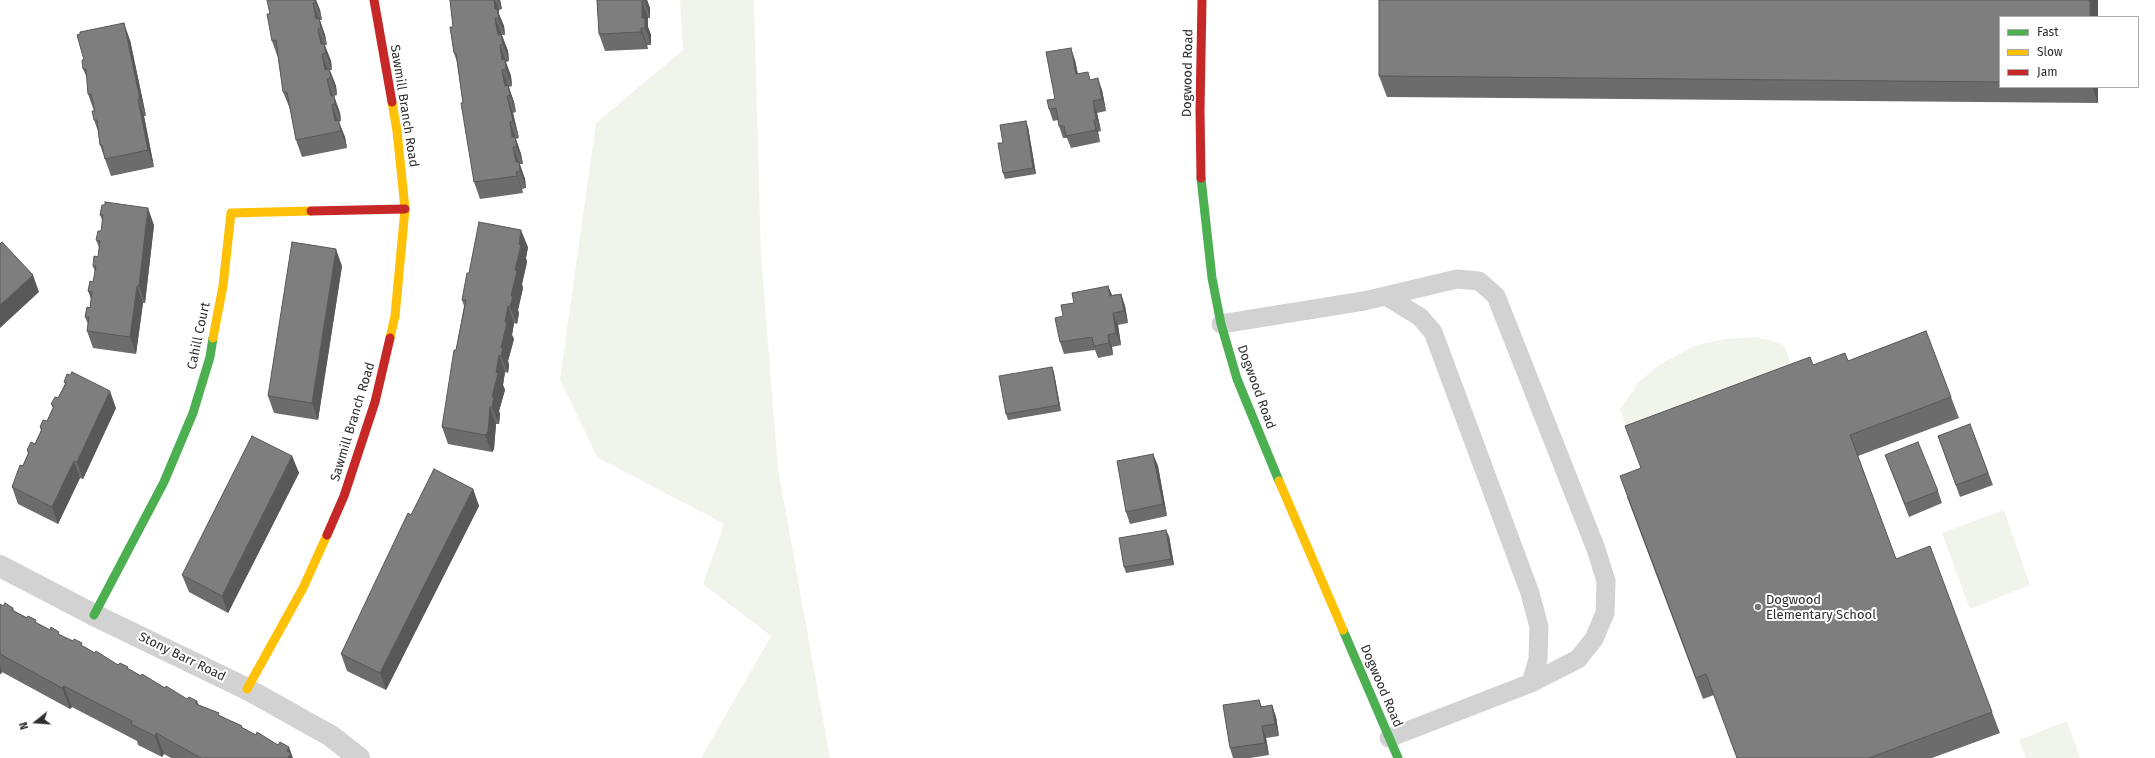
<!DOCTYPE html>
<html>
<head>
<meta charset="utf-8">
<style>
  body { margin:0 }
  #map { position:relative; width:2155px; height:758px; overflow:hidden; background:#fff; font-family:"Fira Sans",sans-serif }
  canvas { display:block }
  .legend { position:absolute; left:1999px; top:16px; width:140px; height:72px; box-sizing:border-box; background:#fff; border:1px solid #ababab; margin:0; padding:5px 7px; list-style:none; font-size:12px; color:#2d2d2d }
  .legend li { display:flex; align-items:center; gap:8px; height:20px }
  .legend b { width:20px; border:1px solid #ababab }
  .north { position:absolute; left:16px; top:702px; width:40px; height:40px; -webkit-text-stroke:3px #fff; paint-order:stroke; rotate:253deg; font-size:11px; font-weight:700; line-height:16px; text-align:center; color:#2d2d2d }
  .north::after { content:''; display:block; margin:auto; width:14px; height:18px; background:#2d2d2d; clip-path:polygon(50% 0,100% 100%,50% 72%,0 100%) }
</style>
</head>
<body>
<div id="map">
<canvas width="2155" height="758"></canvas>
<ul class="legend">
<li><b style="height:5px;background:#4caf50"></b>Fast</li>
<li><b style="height:5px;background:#ffc107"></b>Slow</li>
<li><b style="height:5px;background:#c62828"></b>Jam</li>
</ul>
<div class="north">N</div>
</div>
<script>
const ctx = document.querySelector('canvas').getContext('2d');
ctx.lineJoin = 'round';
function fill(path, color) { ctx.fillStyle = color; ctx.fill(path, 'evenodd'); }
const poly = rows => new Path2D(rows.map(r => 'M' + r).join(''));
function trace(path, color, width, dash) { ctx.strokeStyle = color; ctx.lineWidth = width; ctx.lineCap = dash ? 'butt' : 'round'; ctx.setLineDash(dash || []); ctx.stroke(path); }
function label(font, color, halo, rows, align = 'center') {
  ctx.font = font + ' "Fira Sans",sans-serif'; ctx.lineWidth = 4; ctx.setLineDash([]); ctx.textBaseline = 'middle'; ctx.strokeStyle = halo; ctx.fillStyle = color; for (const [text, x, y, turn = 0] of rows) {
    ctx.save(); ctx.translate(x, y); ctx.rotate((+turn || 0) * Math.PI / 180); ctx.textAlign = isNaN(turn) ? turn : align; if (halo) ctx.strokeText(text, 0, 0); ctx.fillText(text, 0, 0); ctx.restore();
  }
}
const green = poly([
  [680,0,754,0,761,256,778,469,830,758,701,758,771,636,703,584,724,524,597,457,560,379,596,123,683,50],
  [1757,337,1784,345,1798,385,1633,447,1620,409,1640,381,1659,365,1696,345,1725,339],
  [2004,510,2030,585,1970,609,1942,533],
  [2067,721,2080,758,2026,758,2019,740]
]);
const lane = poly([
  [1386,296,1420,317,1433,332,1530,593,1539,627,1538,659,1531,683],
  [1221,324,1364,301,1457,279,1479,281,1496,296,1596,549,1606,581,1605,613,1594,639,1578,659,1531,683,1389,738]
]);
const street = poly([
  [0,566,94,615,247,689,331,736,359,758]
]);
const fast = poly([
  [1201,178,1212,278,1221,324,1237,379,1279,481],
  [94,615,164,482,193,413,210,357,213,338],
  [1343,630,1398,758]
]);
const slow = poly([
  [213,338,223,286,231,213,311,211],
  [390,338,395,316,405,209,397,131,392,102],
  [1279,481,1343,630],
  [247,689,303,588,327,535]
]);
const jam = poly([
  [374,0,392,102],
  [1201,178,1200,110,1202,0],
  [311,211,405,209],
  [327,535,344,496,375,402,390,338]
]);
const wall = poly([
  [316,0,320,10,322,20,320,20,325,35,327,45,325,45,331,61,332,70,330,70,336,86,337,95,334,96,340,113,341,121,339,122,345,137,347,148,302,157,296,140,290,109,283,92,278,58,272,41,270,14],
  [450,0,500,0,502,9,499,10,499,14,504,26,505,35,502,35,508,51,509,61,506,62,506,63,511,76,512,86,509,87,514,102,516,112,513,113,519,138,516,139,521,154,523,164,520,164,525,179,526,188,522,189,523,193,480,199,474,182,457,62,454,53,453,27],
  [597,0,647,0,650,8,650,18,648,18,648,27,651,35,651,45,647,45,648,49,605,51,599,34],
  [2000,17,2000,87,2098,87,2098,103,1387,97,1379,76],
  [130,40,146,116,144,116,154,167,111,176,100,145,98,131,94,120,94,111,88,94,87,78,83,69,84,60],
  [1075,60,1078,74,1091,80,1102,90,1106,111,1097,113,1101,131,1098,132,1100,142,1071,148,1067,138,1063,138,1059,126,1058,120,1053,121,1049,109,1055,99],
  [1028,127,1036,174,1005,179,1003,173,1003,143],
  [102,205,154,225,145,303,143,303,136,354,93,348,87,331,88,324,85,317,90,308,91,299,88,291,93,282,95,272,93,266,98,257,99,247,96,240,101,231,103,222,100,215],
  [528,247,526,258,527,262,522,284,523,288,518,310,519,313,517,324,514,323,512,335,514,339,508,361,509,365,508,373,505,372,503,385,505,390,499,411,500,414,499,424,496,424,494,449,492,452,448,444,442,427,464,306,462,300,469,273],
  [342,266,318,420,274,413,268,396],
  [1108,286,1112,295,1121,294,1125,306,1128,323,1118,325,1121,345,1112,347,1113,355,1098,358,1095,350,1064,354,1060,342,1063,316,1074,303],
  [1926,331,1959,418,1858,456,1896,559,1992,712,2000,733,1932,758,1737,758,1714,695,1703,699,1627,497,1641,468,1813,365,1848,361],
  [1052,367,1054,373,1061,411,1008,420,1006,414],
  [64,382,116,408,83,479,80,478,58,524,18,504,12,487,28,454,27,450,35,444,41,431,40,427,47,421,53,408,51,404,58,398,65,384],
  [1970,424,1993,485,1960,497,1938,436],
  [1153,454,1158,466,1167,516,1130,524,1126,512],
  [1885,455,1938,491,1942,503,1909,517],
  [292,456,299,473,228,613,189,592,182,575],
  [473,489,479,506,386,690,347,671,341,654,411,515],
  [1169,536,1174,565,1126,573,1124,567],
  [0,604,3,606,13,608,14,611,37,623,118,665,128,667,128,669,187,699,197,701,199,705,243,728,293,758,171,758,164,754,162,757,138,745,137,741,72,707,70,709,2,672,1,674,0,674],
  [1259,700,1262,707,1272,705,1276,717,1279,736,1266,738,1269,755,1250,758,1233,758,1230,748]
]);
const shadedWall = poly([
  [314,0,316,0,320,10,322,20,316,3],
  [494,0,495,0,499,10,499,14,504,26,505,35,495,9],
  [498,0,500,0,502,9],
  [644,0,647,0,650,8,650,18],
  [2090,0,2098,0,2098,17,2090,17],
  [642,1,648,18,648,27,651,35,651,45,642,18],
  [313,3,319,20,316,19],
  [319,18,325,35,327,45,321,28],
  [495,18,508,51,509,61,503,44,498,35],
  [124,23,130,40,146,116,140,99],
  [641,28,647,45,648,49,641,32],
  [318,29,324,46,321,44],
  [324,44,331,61,332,70,326,53],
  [500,45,511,76,512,86,506,69,502,60],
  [1071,48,1075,60,1080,86,1076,74],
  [322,54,328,71,325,70],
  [329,69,336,86,337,95,331,78],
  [502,70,514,102,516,112,510,95,505,86],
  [1098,78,1102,90,1106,111,1102,99],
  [327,79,333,96,331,96],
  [2092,87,2098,87,2098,103],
  [334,96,340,113,341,121,335,104],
  [507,96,513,113,519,138,513,121],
  [138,99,144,116,154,167,148,150],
  [1093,101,1097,113,1101,131,1096,119],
  [332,105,338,122,335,121],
  [338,120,345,137,347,148,341,131],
  [1094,120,1098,132,1100,142,1096,130],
  [1026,121,1028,127,1036,174,1033,168],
  [510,122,521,154,523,164,517,147,512,137],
  [513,147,525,179,526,188,520,171,516,162],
  [516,172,522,189,523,193,517,176],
  [148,208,154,225,145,303,139,286],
  [521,230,528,247,526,258,527,262,522,284,523,288,518,310,519,313,517,324,510,307,511,296],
  [336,249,342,266,318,420,312,403],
  [33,275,39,292,0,328,0,305],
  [137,286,143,303,136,354,130,337],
  [1108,286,1113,298,1110,296],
  [1121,294,1125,306,1128,323,1124,311],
  [508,306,514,323,512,335,514,339,508,361,509,365,508,373,501,356,501,348],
  [1113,313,1118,325,1121,345,1116,333],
  [1108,335,1112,347,1113,355,1109,343],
  [499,355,505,372,503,385,505,390,499,411,500,414,499,424,492,407,492,397],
  [1052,367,1054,373,1061,411,1059,405],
  [110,391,116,408,83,479,77,462],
  [490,407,496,424,494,449,492,452,485,435],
  [1153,454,1158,466,1167,516,1163,504],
  [292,456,299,473,228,613,222,596],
  [74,461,80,478,58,524,52,507],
  [473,489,479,506,386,690,380,673],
  [1166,530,1169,536,1174,565,1171,559],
  [0,665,2,672,1,674,0,672],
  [64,686,72,707,70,709,62,688],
  [1272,705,1276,717,1279,736,1275,724],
  [1262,726,1266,738,1269,755,1265,743],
  [156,733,164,754,162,757,155,736],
  [289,747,293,758,288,758,287,751]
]);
const building = poly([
  [267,0,315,0,316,3,313,3,316,19,319,18,321,28,318,29,321,44,324,44,326,53,322,54,325,70,329,69,331,78,327,79,331,96,334,96,335,104,332,105,335,121,338,120,341,131,296,140,287,92,283,92,276,40,272,41,267,14,270,14,267,0],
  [450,0,494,0,495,9,497,9,499,18,495,18,498,35,501,34,503,44,500,45,502,60,505,59,506,69,502,70,505,86,508,85,510,95,507,96,513,121,510,122,512,137,515,137,517,147,513,147,516,162,519,162,520,171,516,172,517,176,474,182,461,103,463,103,456,53,454,53,450,27,453,27,450,0],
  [597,0,644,0,644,1,642,1,642,18,645,18,645,28,641,28,641,32,599,34,597,0],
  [1379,0,2090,0,2090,17,2000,17,2000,82,1379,76,1379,0],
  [124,23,140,99,138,99,148,150,105,159,102,145,100,145,97,120,94,120,92,111,95,111,91,94,88,94,86,69,83,69,82,60,84,60,77,35,80,34,80,32,124,23],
  [1071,48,1076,74,1088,72,1090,80,1098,78,1102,99,1093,101,1096,119,1094,120,1096,130,1066,136,1064,126,1059,126,1056,108,1049,109,1047,100,1055,99,1046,52,1071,48],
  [1026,121,1033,168,1003,173,998,143,1003,143,1000,125,1026,121],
  [105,202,148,208,139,286,137,286,130,337,87,331,89,317,85,317,87,307,90,308,92,292,88,291,90,281,93,282,96,266,93,266,94,256,98,257,100,241,96,240,98,231,101,231,103,215,100,215,102,205,105,205,105,202],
  [479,222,521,230,519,244,521,245,515,270,517,271,511,296,513,296,510,307,508,306,505,322,507,322,501,348,503,348,501,356,499,355,496,372,498,373,492,397,494,397,492,407,490,407,488,432,485,435,442,427,454,350,456,350,466,300,462,300,467,273,469,273,479,222],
  [2,242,33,275,0,305,0,244,2,242],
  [292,242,336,249,312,403,268,396,292,242],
  [1108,286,1110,296,1121,294,1124,311,1113,313,1116,333,1108,335,1109,343,1094,346,1092,337,1060,342,1055,318,1063,316,1061,305,1074,303,1072,293,1108,286],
  [1926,331,1951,397,1850,435,1896,559,1930,546,1992,712,1869,758,1737,758,1706,674,1696,678,1620,476,1641,468,1625,426,1810,357,1813,365,1845,353,1848,361,1926,331],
  [1052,367,1059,405,1006,414,999,376,1052,367],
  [72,372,110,391,77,462,74,461,52,507,12,487,20,465,23,466,29,452,27,450,31,442,35,444,42,429,40,427,43,420,47,421,54,406,51,404,55,397,58,398,66,383,64,382,67,374,70,375,72,372],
  [1970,424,1988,473,1956,485,1938,436,1970,424],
  [252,436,292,456,222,596,182,575,252,436],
  [1918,442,1938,491,1905,504,1885,455,1918,442],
  [1153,454,1163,504,1126,512,1117,461,1153,454],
  [434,469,473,489,380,673,341,654,408,513,411,515,434,469],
  [1166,530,1171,559,1124,567,1119,538,1166,530],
  [5,603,13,608,12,610,27,618,28,616,36,620,35,622,50,630,51,627,59,632,58,634,73,641,74,639,82,643,81,645,95,653,96,651,118,665,120,663,128,667,127,668,141,676,142,674,165,688,166,686,187,699,189,697,197,701,196,704,219,713,218,715,242,726,241,727,256,735,257,732,278,745,280,742,289,747,287,751,291,753,288,758,201,758,156,733,155,736,131,724,132,721,64,686,62,688,0,654,0,604,3,606,5,603],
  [1259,700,1261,707,1272,705,1275,724,1262,726,1265,743,1230,748,1223,705,1259,700]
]);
const markers = [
  [1758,607,4,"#767676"]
];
const streetNames = [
  ["Dogwood Road",1188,73,-89],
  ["Sawmill Branch Road",404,106,81],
  ["Cahill Court",199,336,-78],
  ["Dogwood Road",1256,387,70],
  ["Sawmill Branch Road",353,422,-73],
  ["Stony Barr Road",182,657,26],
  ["Dogwood Road",1381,686,67]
];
const poiNames = [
  ["Dogwood",1766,600],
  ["Elementary School",1766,615]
];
fill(green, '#f1f4eb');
trace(lane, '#d2d2d2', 19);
trace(street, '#d2d2d2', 22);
trace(fast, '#4caf50', 9);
trace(slow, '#ffc107', 9);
trace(jam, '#c62828', 9);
fill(wall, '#6c6c6c');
fill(shadedWall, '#585858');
fill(building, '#7e7e7e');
trace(building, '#585858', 1);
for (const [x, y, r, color] of markers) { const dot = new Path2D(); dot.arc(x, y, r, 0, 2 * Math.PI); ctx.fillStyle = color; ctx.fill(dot); trace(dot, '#fff', 1.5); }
label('13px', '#2d2d2d', '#fff', streetNames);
label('13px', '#2d2d2d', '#fff', poiNames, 'left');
</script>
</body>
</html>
